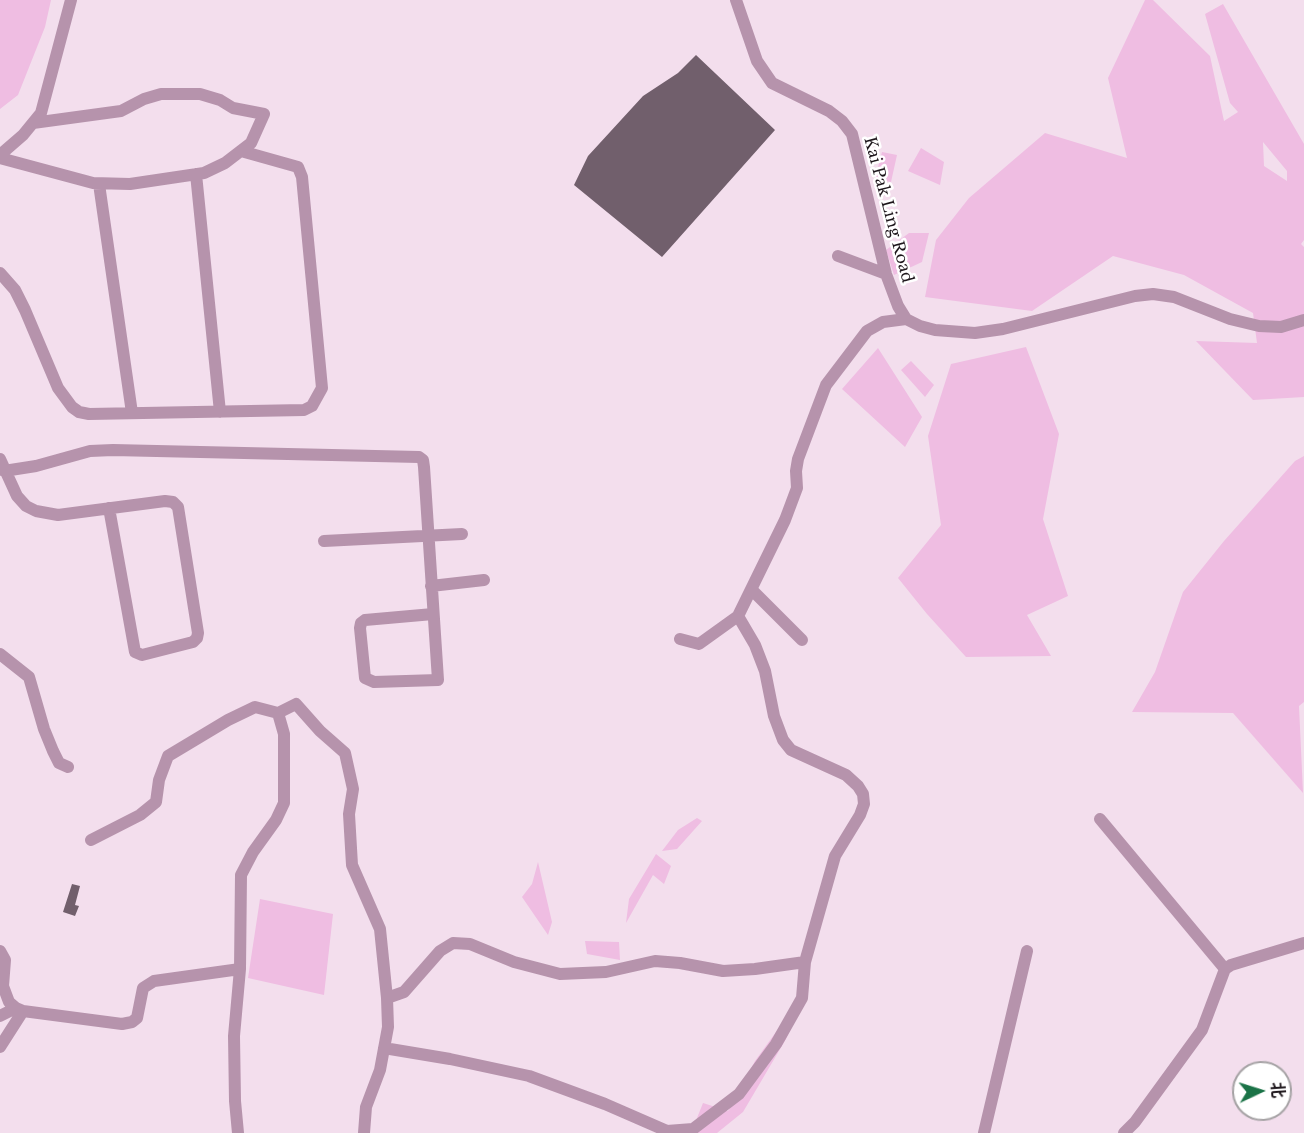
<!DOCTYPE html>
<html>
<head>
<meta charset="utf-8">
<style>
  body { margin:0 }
  #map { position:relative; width:1304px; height:1133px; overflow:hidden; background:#f3deed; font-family:"Libre Baskerville","Noto Sans SC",serif }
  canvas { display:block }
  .north { position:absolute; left:1232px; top:1061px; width:60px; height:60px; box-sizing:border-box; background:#fff; border:2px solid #a5a2a4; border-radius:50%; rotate:86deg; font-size:16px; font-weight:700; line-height:24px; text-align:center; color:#1d161b }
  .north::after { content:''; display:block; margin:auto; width:21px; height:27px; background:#1b7347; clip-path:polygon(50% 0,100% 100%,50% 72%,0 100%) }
</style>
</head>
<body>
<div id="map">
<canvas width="1304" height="1133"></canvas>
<div class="north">北</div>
</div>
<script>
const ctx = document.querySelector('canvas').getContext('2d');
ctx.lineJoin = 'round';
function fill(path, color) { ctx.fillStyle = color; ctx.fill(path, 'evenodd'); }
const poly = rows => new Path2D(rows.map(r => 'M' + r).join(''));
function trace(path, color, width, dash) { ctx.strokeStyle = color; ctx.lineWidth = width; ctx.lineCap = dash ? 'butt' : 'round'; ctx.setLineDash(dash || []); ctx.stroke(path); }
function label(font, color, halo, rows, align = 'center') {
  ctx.font = font + ' "Libre Baskerville",serif'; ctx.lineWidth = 5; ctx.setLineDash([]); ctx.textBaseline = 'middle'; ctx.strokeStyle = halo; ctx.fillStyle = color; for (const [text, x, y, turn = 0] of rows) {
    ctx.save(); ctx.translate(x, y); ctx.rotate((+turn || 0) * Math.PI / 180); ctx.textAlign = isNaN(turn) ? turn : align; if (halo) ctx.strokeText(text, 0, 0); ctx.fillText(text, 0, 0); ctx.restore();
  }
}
const green = poly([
  [0,0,51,0,45,27,18,95,0,109],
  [1145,0,1153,0,1210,56,1224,121,1238,112,1230,103,1205,14,1223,4,1304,144,1304,240,1301,244,1304,247,1304,397,1253,400,1196,341,1257,343,1253,313,1184,275,1113,256,1032,311,925,297,936,240,969,198,1045,133,1127,158,1108,78],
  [1263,142,1287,171,1287,181,1264,166],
  [921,148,944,162,940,185,908,171],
  [882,152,897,155,891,182,875,179],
  [909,233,929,233,922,262,894,275,886,250],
  [1026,347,1059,434,1043,519,1068,596,1027,615,1051,656,966,657,927,614,898,578,941,525,928,436,951,364],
  [878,348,922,417,905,447,842,389],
  [911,361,934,385,925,397,901,370],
  [1304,456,1304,702,1299,706,1303,793,1233,713,1132,712,1155,672,1183,592,1224,541,1295,461],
  [697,818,702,821,677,849,662,851,678,830],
  [656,854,671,866,664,884,653,875,626,923,629,899],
  [538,862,552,922,548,935,522,897,532,884],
  [260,899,333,914,324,995,248,978],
  [585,941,619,942,620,960,587,954],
  [808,992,786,1039,743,1112,717,1133,691,1133,703,1103,728,1111,755,1061,789,1014]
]);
const building = poly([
  [696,55,775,130,662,257,574,185,588,156,643,96,678,73],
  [72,884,80,886,75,905,79,906,75,916,63,912]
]);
const minor = poly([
  [736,0,757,61,772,83,829,111,842,121,852,134,886,274,898,306,906,319,920,326,935,330,975,333,1003,329,1135,296,1153,294,1174,297,1230,319,1259,326,1281,327,1304,320],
  [0,155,23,135,41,113,71,0],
  [0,158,93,183,130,184,204,173,225,163,251,143,264,114,233,108,220,100,200,94,161,94,144,99,121,111,33,123],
  [196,174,220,412],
  [99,184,132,413],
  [838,256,886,274],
  [0,273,15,290,25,310,58,388,72,407,79,412,89,414,304,410,312,406,322,388,302,177,298,167,241,151],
  [0,459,17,496,26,506,36,511,58,515,165,501,173,502,178,507,198,633,197,638,193,642,142,655,135,652,109,508],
  [4,471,36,466,90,451,113,450,419,457,423,460,424,467,438,680,374,682,365,678,360,628,361,623,365,620,433,614],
  [324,541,462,534],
  [431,586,484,580],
  [752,590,802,640],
  [680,639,699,644,738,616,785,520,797,488,796,471,798,459,826,385,867,331,883,322,906,319],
  [0,654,29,677,44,729,53,751,59,763,68,767],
  [1100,819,1225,969],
  [91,840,140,815,156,802,159,780,168,756,228,720,255,707,278,713,296,704,320,731,345,753,353,789,349,814,352,865,380,929,387,998,388,1027,380,1070,366,1107,364,1133],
  [0,951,5,960,3,986,9,1002,16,1008,23,1011,122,1024,132,1022,137,1018,143,988,154,981,240,969],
  [387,998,404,992,440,951,453,943,470,944,514,962,560,974,606,972,655,961,680,963,723,971,755,969,805,962],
  [0,1016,16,1008],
  [0,1047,23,1011],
  [384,1048,450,1059,529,1076,605,1104,667,1131,693,1129,739,1094,776,1044,802,998,805,962,835,856,860,815,864,804,863,794,858,786,846,775,791,750,783,740,774,716,765,671,755,645,738,616],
  [238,1133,235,1101,234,1036,240,969,241,875,253,852,276,820,284,803,284,734,278,713],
  [984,1133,1027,951],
  [1124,1133,1135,1122,1202,1030,1225,969,1231,965,1304,943]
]);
const streetNames = [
  ["Kai Pak Ling Road",888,210,75]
];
fill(green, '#efbde2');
fill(building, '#715f6c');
trace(minor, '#b693ac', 12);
label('16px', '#1d161b', '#fff', streetNames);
</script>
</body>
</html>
